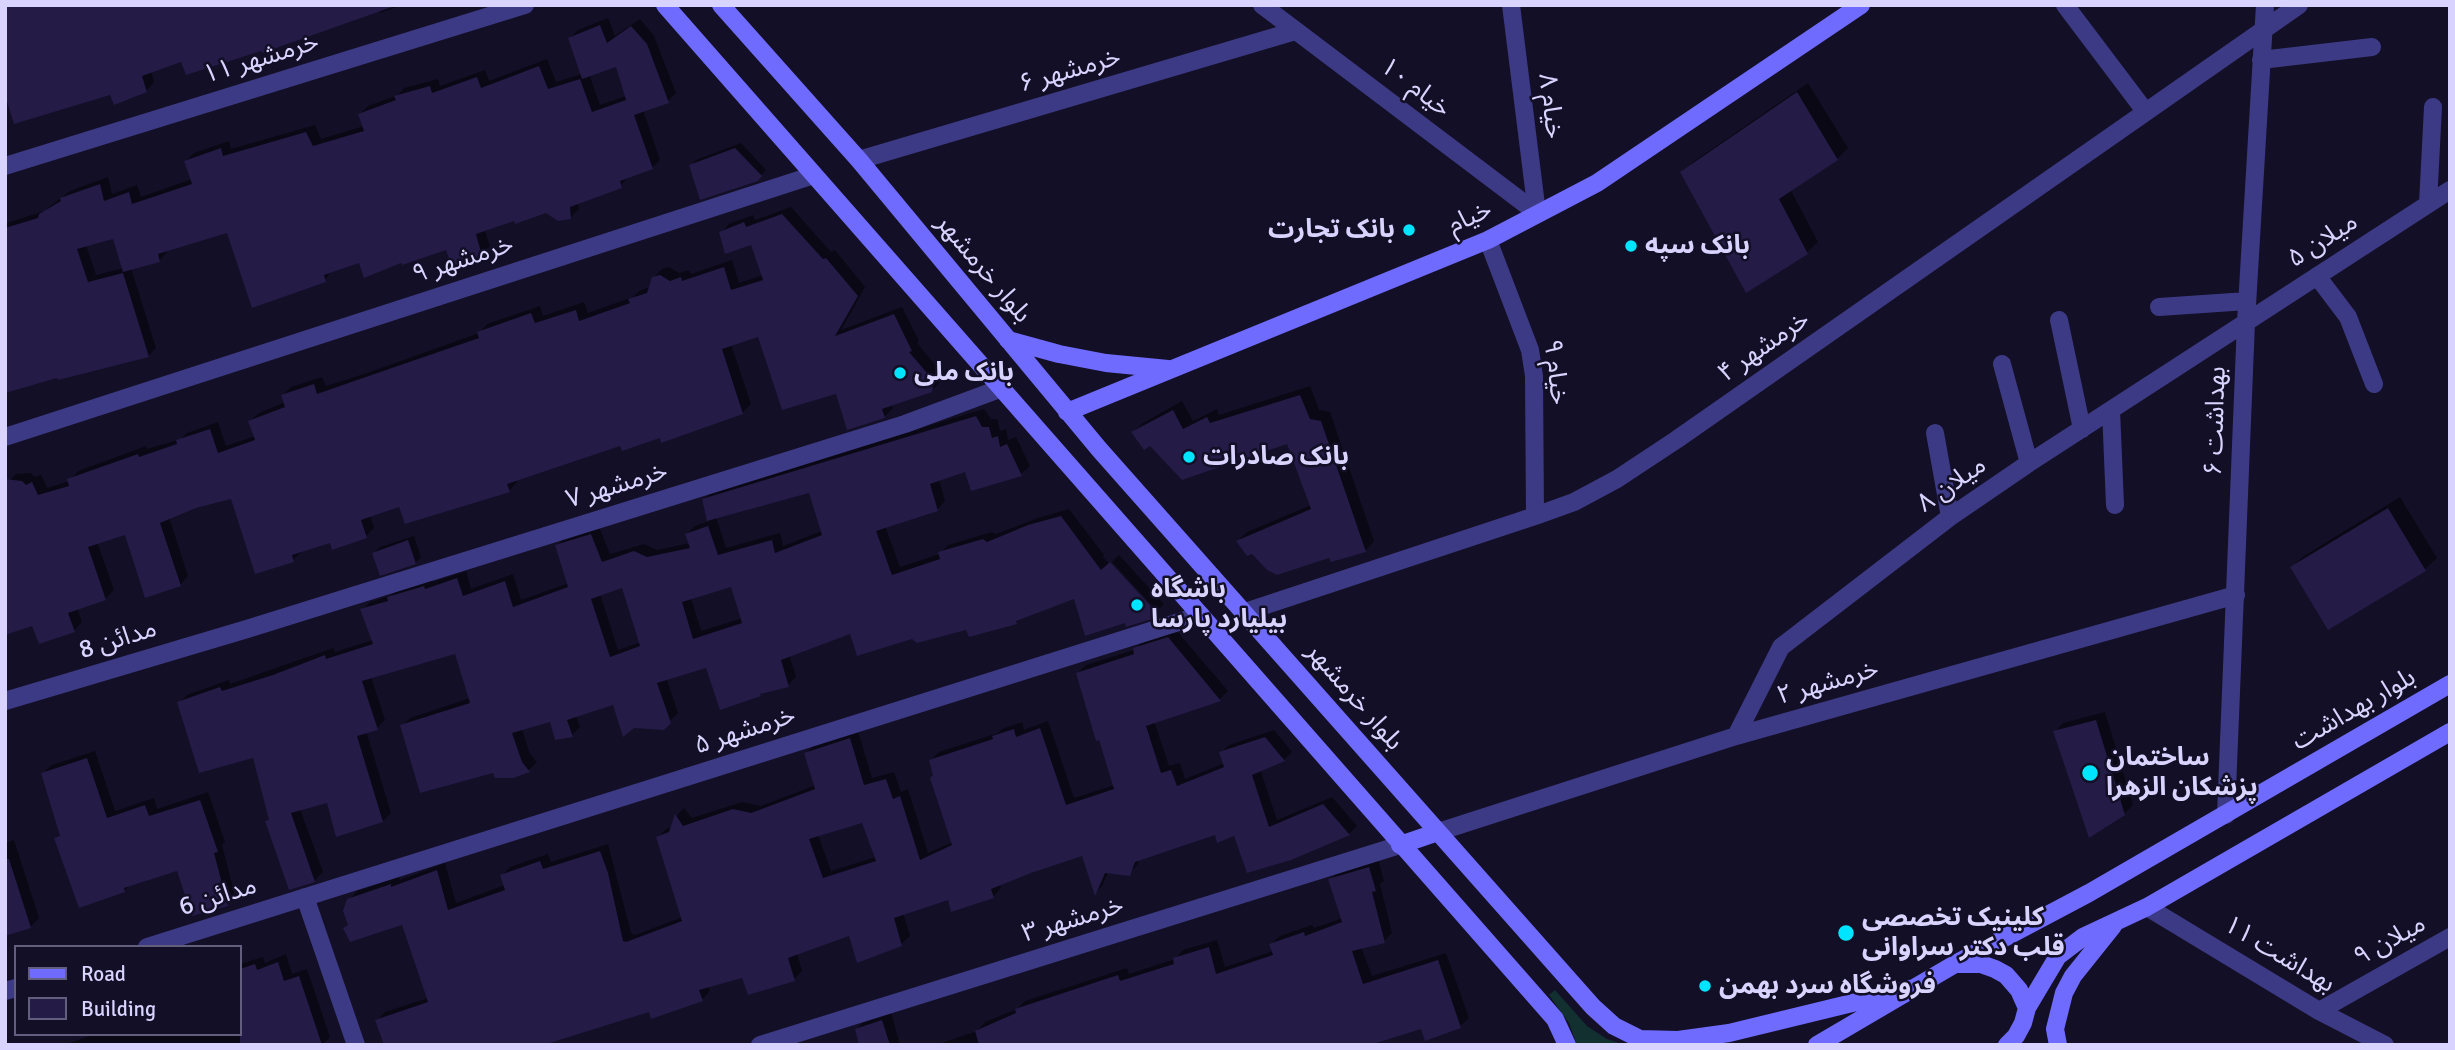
<!DOCTYPE html>
<html>
<head>
<meta charset="utf-8">
<style>
  body { margin:0 }
  #map { position:relative; width:2455px; height:1050px; overflow:hidden; background:#130f26; font-family:Signika,sans-serif }
  canvas { display:block }
  .frame { position:absolute; inset:0; border:7px solid #d9d4ff; pointer-events:none }
  .legend { position:absolute; left:14px; top:945px; width:228px; height:91px; box-sizing:border-box; background:#130f26; border:2px solid #625e7d; margin:0; padding:9px 12px; list-style:none; font-size:21px; color:#d9d4ff }
  .legend li { display:flex; align-items:center; gap:14px; height:35px }
  .legend b { width:35px; border:2px solid #625e7d }
</style>
</head>
<body>
<div id="map">
<canvas width="2455" height="1050"></canvas>
<div class="frame"></div>
<ul class="legend">
<li><b style="height:9px;background:#6f6bff"></b>Road</li>
<li><b style="height:19px;background:#241b47"></b>Building</li>
</ul>
</div>
<script>
const ctx = document.querySelector('canvas').getContext('2d');
ctx.lineJoin = 'round';
function fill(path, color) { ctx.fillStyle = color; ctx.fill(path, 'evenodd'); }
const poly = rows => new Path2D(rows.map(r => 'M' + r).join(''));
function trace(path, color, width, dash) { ctx.strokeStyle = color; ctx.lineWidth = width; ctx.lineCap = dash ? 'butt' : 'round'; ctx.setLineDash(dash || []); ctx.stroke(path); }
function label(font, color, halo, rows, align = 'center') {
  ctx.font = font + ' Signika,"Noto Sans Arabic",sans-serif'; ctx.lineWidth = 5; ctx.setLineDash([]); ctx.textBaseline = 'middle'; ctx.strokeStyle = halo; ctx.fillStyle = color; for (const [text, x, y, turn = 0] of rows) {
    ctx.save(); ctx.translate(x, y); ctx.rotate((+turn || 0) * Math.PI / 180); ctx.textAlign = isNaN(turn) ? turn : align; if (halo) ctx.strokeText(text, 0, 0); ctx.fillText(text, 0, 0); ctx.restore();
  }
}
const green = poly([
  [1555,990,1587,1026,1607,1039,1625,1045,1577,1045,1569,1023,1549,995]
]);
const shadow = poly([
  [5,5,402,5,380,13,379,10,262,49,182,60,151,71,154,82,146,91,5,100],
  [608,18,615,36,640,19,654,36,676,93,668,101,643,110,660,160,652,168,628,176,621,186,578,202,579,209,570,218,546,211,484,229,490,246,481,254,447,248,360,260,332,270,325,280,228,231,166,250,167,252,159,261,131,268,156,348,148,356,58,376,5,391,5,225,7,223,44,211,70,191,108,177,112,194,137,185,141,197,192,179,186,161,194,153,229,141,231,149,315,125,321,139,364,126,360,114,368,106,398,95,404,88,438,79,440,86,485,70,489,81,547,59,556,82,582,74,570,38,578,30],
  [617,65,626,96,600,105,589,74],
  [114,237,124,268,96,275,86,245],
  [1808,83,1848,148,1837,159,1790,189,1818,242,1807,252,1747,290,1682,173,1693,162],
  [741,143,766,170,757,179,691,166,696,160],
  [791,207,831,252,835,250,865,287,841,330,902,307,919,341,917,343,941,372,940,382,931,391,891,404,893,408,884,417,837,391,759,335,731,344,751,404,742,413,661,436,621,443,516,479,517,482,509,491,401,505,370,515,374,528,366,536,331,541,301,552,293,560,232,497,195,507,169,517,188,576,180,585,127,533,97,542,114,590,105,599,77,608,82,622,74,631,33,624,5,485,16,474,31,473,35,477,41,475,47,488,70,481,78,471,146,446,147,449,181,439,187,433,218,422,226,446,255,436,250,421,259,413,285,402,283,395,291,387,322,377,326,386,370,372,479,333,487,324,540,306,543,316,584,302,588,313,633,297,639,291,650,287,653,278,662,269,669,267,679,273,689,270,691,274,732,260,739,283,763,275,752,243,721,233,729,224,753,215,755,220],
  [1310,386,1319,410,1330,412,1374,541,1365,551,1330,556,1252,552,1238,541,1247,532,1311,505,1288,442,1150,444,1133,432,1143,423,1182,401,1193,421,1217,409,1219,415],
  [984,409,991,419,997,419,1000,431,1006,429,1008,440,1016,437,1030,466,1021,474,972,489,966,470,939,479,945,501,937,510,885,526,900,567,940,554,948,545,992,532,996,534,1038,518,1069,509,1104,555,1103,557,1155,613,1151,617,1127,624,1126,621,1075,597,1022,617,1016,622,912,637,852,632,789,654,796,677,788,685,763,692,760,695,707,666,667,680,678,713,663,728,614,703,576,716,580,727,572,735,552,719,522,729,530,754,537,762,529,770,513,776,494,770,402,726,410,718,470,698,456,652,371,677,385,720,377,728,366,731,391,813,383,821,328,801,300,809,323,872,314,881,267,822,271,818,255,756,179,703,187,695,229,680,230,684,333,648,335,652,373,640,362,610,370,602,392,595,398,589,432,579,433,582,466,571,471,589,513,574,521,600,569,583,557,546,565,537,599,527,610,554,644,544,657,550,690,543,687,534,695,526,709,521,704,500,712,491],
  [810,491,822,531,783,546,780,533,726,548,716,517],
  [733,585,743,618,701,631,691,598],
  [623,586,641,642,618,650,600,594],
  [2400,497,2437,558,2425,569,2329,628,2292,567,2304,556],
  [414,536,421,557,415,563,374,553,380,547],
  [1119,555,1164,604,1157,611,1112,562],
  [1176,630,1228,691,1220,699,1154,721,1169,766,1180,763,1185,779,1225,763,1221,753,1229,745,1274,730,1292,752,1284,760,1260,769,1277,820,1332,797,1357,826,1349,834,1290,858,1235,834,1216,833,1140,858,1137,865,1129,874,1109,871,1102,886,1095,893,1083,854,1000,884,1001,888,993,897,949,898,903,913,910,936,901,944,850,934,797,953,802,971,794,979,743,975,708,986,710,991,702,1000,650,1010,553,1040,546,1045,386,1045,377,1020,385,1012,428,998,403,923,349,924,349,900,357,891,399,877,400,880,445,863,456,903,505,885,502,876,510,867,548,854,551,862,608,844,631,933,635,935,683,917,658,837,666,829,673,827,677,815,684,808,692,818,742,802,761,806,816,785,806,754,814,745,858,731,872,778,894,772,901,792,908,789,928,853,953,842,931,760,939,752,998,733,1002,729,1022,722,1024,730,1048,721,1074,798,1115,785,1078,673,1086,665,1134,650,1143,641],
  [863,821,876,857,831,871,818,835],
  [2105,712,2133,805,2124,814,2055,732,2063,723],
  [95,751,115,811,154,798,157,809,208,792,225,842,222,845,235,896,227,905,179,868,131,884,124,891,56,839,61,834,43,773,52,765],
  [14,840,39,918,30,927,5,935,5,843],
  [1378,859,1384,881,1380,884,1392,933,1384,941,1361,947,1372,976,1446,953,1469,1018,1460,1026,1422,1026,1366,1045,936,1045,977,1031,985,1022,1017,1009,1025,1001,1127,968,1129,974,1175,959,1183,950,1217,940,1225,967,1273,951,1271,944,1280,936,1312,925,1314,928,1343,918,1330,880,1339,871],
  [286,954,292,974,307,969,330,1037,322,1045,64,1045,89,1036,88,1034,240,1034,240,964,263,957,265,963],
  [891,1012,900,1045,861,1045,857,1029,865,1020]
]);
const building = poly([
  [5,5,392,5,392,7,262,53,261,51,186,75,181,62,142,76,147,92,114,105,110,95,14,124,5,95],
  [600,25,607,43,631,26,647,44,669,103,634,115,653,169,620,181,622,188,570,207,571,219,558,221,546,213,515,224,514,221,476,234,482,256,452,267,446,250,402,265,401,263,364,278,359,263,324,275,326,282,252,308,227,233,158,254,160,262,123,272,113,239,77,249,88,282,123,273,149,357,58,380,57,378,5,393,5,228,38,218,39,214,61,201,60,198,100,184,104,201,129,192,132,204,192,184,184,161,221,148,223,156,306,132,313,146,364,131,358,114,396,100,394,96,430,86,432,93,477,77,481,88,539,66,548,89,580,79,592,112,626,100,616,67,582,79,568,38],
  [1797,92,1838,160,1779,199,1808,254,1746,293,1680,172],
  [735,148,762,176,758,181,700,200,689,165],
  [782,214,823,259,826,258,858,296,835,336,894,314,912,351,909,352,934,381,932,392,882,409,885,418,847,430,836,394,782,410,758,337,722,349,743,414,661,443,660,438,622,451,620,446,507,484,510,492,405,524,399,507,361,520,367,538,332,550,330,543,292,555,294,562,255,574,231,499,196,508,160,523,181,586,145,598,125,535,88,547,106,600,68,613,75,632,39,644,32,626,5,635,5,479,22,481,26,485,32,482,38,495,69,486,67,479,138,454,139,457,177,444,176,440,210,429,218,453,255,440,248,421,285,407,281,395,314,384,317,394,360,379,479,338,477,332,531,313,535,323,576,310,579,321,630,303,628,299,647,293,652,277,660,275,670,281,681,277,682,281,724,267,731,290,763,280,751,245,725,254,719,232,744,222,746,227],
  [1300,395,1310,419,1321,421,1366,552,1331,562,1329,558,1277,575,1267,570,1252,554,1247,556,1236,541,1311,509,1287,444,1182,480,1150,446,1144,450,1131,432,1173,410,1183,429,1207,417,1210,423],
  [976,416,982,427,989,427,992,438,998,436,1000,447,1007,444,1022,476,971,491,965,472,930,484,938,511,876,531,892,575,940,559,938,552,983,539,987,542,1028,525,1061,516,1101,570,1110,562,1157,613,1150,617,1152,619,1126,627,1125,623,1085,636,1074,599,1016,621,1017,624,969,637,966,630,917,643,912,639,857,656,850,634,781,660,789,687,760,694,761,696,720,710,706,668,657,683,671,723,664,730,634,728,623,737,613,705,567,720,573,737,555,740,550,722,512,733,522,762,530,772,513,778,495,778,493,773,420,793,400,725,470,703,455,654,362,681,378,730,357,736,383,822,336,837,327,803,291,813,315,882,289,890,265,821,269,820,253,758,199,773,177,702,220,687,222,691,273,675,325,655,326,659,373,644,360,609,388,601,387,597,424,586,425,589,457,578,463,596,505,581,513,607,568,587,555,545,591,534,602,562,634,551,647,557,690,548,685,534,708,526,718,555,772,540,775,553,822,535,809,493,707,521,702,499],
  [731,587,742,623,693,639,682,602],
  [622,588,640,646,610,657,591,599],
  [2388,508,2426,571,2328,630,2290,567],
  [408,540,416,564,380,576,372,553],
  [1168,637,1221,701,1146,726,1161,773,1171,770,1177,786,1224,767,1219,752,1265,737,1285,761,1252,775,1269,827,1323,804,1350,835,1291,860,1247,873,1234,836,1217,843,1215,835,1135,862,1130,876,1105,873,1095,896,1082,856,1031,873,991,889,994,898,951,912,948,900,894,918,902,946,857,963,849,936,788,958,795,981,748,995,742,978,699,990,703,1001,651,1019,649,1012,543,1045,384,1045,375,1020,428,1002,402,925,350,942,343,928,348,925,343,911,347,899,391,884,391,887,437,870,448,910,505,890,500,875,540,861,543,869,600,851,608,873,623,941,626,942,682,921,656,837,669,832,675,814,683,826,733,809,751,813,815,789,804,753,850,738,864,785,886,779,893,799,900,796,920,860,952,845,930,778,933,775,929,760,993,739,992,736,1014,729,1016,737,1040,728,1066,805,1114,789,1099,740,1096,741,1076,673,1134,654,1133,648],
  [862,823,876,861,823,878,809,839],
  [2096,720,2125,815,2089,838,2053,731],
  [87,758,107,818,145,805,149,816,200,800,218,852,214,853,228,906,192,916,177,871,124,888,125,892,79,908,54,838,60,836,41,773],
  [5,859,9,859,31,928,5,936],
  [1369,867,1376,891,1372,892,1385,943,1352,951,1363,984,1438,960,1461,1028,1425,1041,1421,1029,1370,1045,979,1045,975,1031,1016,1013,1015,1009,1118,975,1120,981,1174,964,1173,958,1209,947,1216,974,1273,955,1269,944,1304,932,1305,936,1342,922,1328,879],
  [278,962,284,981,299,976,322,1045,240,1045,240,969,255,964,257,970],
  [882,1020,890,1045,859,1045,855,1029]
]);
const minor = poly([
  [1511,5,1537,213],
  [2065,5,2145,111],
  [2261,60,2372,47],
  [859,160,1295,31],
  [5,166,525,5],
  [2428,204,2433,107],
  [1488,240,1530,350,1534,376,1535,516],
  [2317,276,2348,317,2374,384],
  [2159,307,2247,301],
  [2059,320,2082,429],
  [2002,364,2029,463],
  [2111,410,2115,505],
  [1935,433,1950,517],
  [5,437,814,175],
  [1245,612,1535,516,1574,502,1617,479,1676,440,2299,5],
  [5,701,247,629,905,424,1002,388],
  [1736,736,1781,647,1950,517,2029,463,2450,190],
  [2226,815,2246,322,2265,5],
  [1438,832,1736,736,2236,595],
  [305,897,356,1045],
  [2147,907,2319,1011,2385,1045],
  [147,947,1201,615],
  [5,991,16,988],
  [2319,1011,2450,937],
  [760,1045,1400,845]
]);
const tertiary = poly([
  [1262,5,1537,213]
]);
const secondary = poly([
  [665,5,1555,1019,1567,1045],
  [721,5,859,160,1099,449,1593,1007,1614,1026,1640,1039,1678,1040,1729,1033,1914,988],
  [1008,340,1059,354,1106,363,1168,369],
  [1067,412,1488,240,1597,183,1861,5],
  [1400,845,1438,832],
  [1955,964,2089,893,2450,684],
  [2027,1008,2058,956,2083,937,2147,907,2450,732],
  [1817,1045,1955,964,1981,964,1995,969,2006,975,2019,990,2027,1008,2023,1023,2016,1036,2007,1045],
  [2058,1045,2055,1029,2064,993,2073,976,2113,926]
]);
const markers = [
  [1409,230,7,"#00e5ff"],
  [1631,246,7,"#00e5ff"],
  [900,373,7,"#00e5ff"],
  [1189,457,7,"#00e5ff"],
  [1137,605,7,"#00e5ff"],
  [2090,773,9,"#00e5ff"],
  [1846,933,9,"#00e5ff"],
  [1705,986,7,"#00e5ff"]
];
const streetNames = [
  ["خرمشهر ۱۱",261,59,-17],
  ["خرمشهر ۶",1070,71,-16],
  ["خیام ۱۰",1415,88,37],
  ["خیام ۸",1550,106,83],
  ["خیام",1470,218,-25],
  ["میلان ۵",2323,241,-33],
  ["خرمشهر ۹",463,260,-18],
  ["بلوار خرمشهر",983,269,50],
  ["خرمشهر ۴",1764,347,-35],
  ["خیام ۹",1555,372,83],
  ["بهداشت ۶",2216,421,-88],
  ["میلان ۸",1952,485,-35],
  ["خرمشهر ۷",617,486,-17],
  ["مدائن 8",118,640,-17],
  ["خرمشهر ۲",1828,683,-16],
  ["بلوار خرمشهر",1354,697,49],
  ["بلوار بهداشت",2354,710,-30],
  ["خرمشهر ۵",745,731,-18],
  ["مدائن 6",218,897,-17],
  ["خرمشهر ۳",1073,920,-17],
  ["میلان ۹",2390,941,-29],
  ["بهداشت ۱۱",2279,955,31]
];
const poiNames = [
  ["بانک تجارت",1395,230,"right"],
  ["بانک سپه",1645,246],
  ["بانک ملی",914,373],
  ["بانک صادرات",1203,457],
  ["باشگاه",1151,590],
  ["بیلیارد پارسا",1151,620],
  ["ساختمان",2106,758],
  ["پزشکان الزهرا",2106,788],
  ["کلینیک تخصصی",1862,918],
  ["قلب دکتر سراوانی",1862,948],
  ["فروشگاه سرد بهمن",1719,986]
];
fill(green, '#12302f');
fill(shadow, '#0007');
fill(building, '#241b47');
trace(minor, '#3d3a85', 18);
trace(tertiary, '#3d3a85', 18);
trace(secondary, '#6f6bff', 18);
for (const [x, y, r, color] of markers) { const dot = new Path2D(); dot.arc(x, y, r, 0, 2 * Math.PI); ctx.fillStyle = color; ctx.fill(dot); trace(dot, '#130f26', 2.5); }
label('26px', '#d9d4ff', '#130f26', streetNames);
label('bold 26px', '#d9d4ff', '#130f26', poiNames, 'left');
</script>
</body>
</html>
